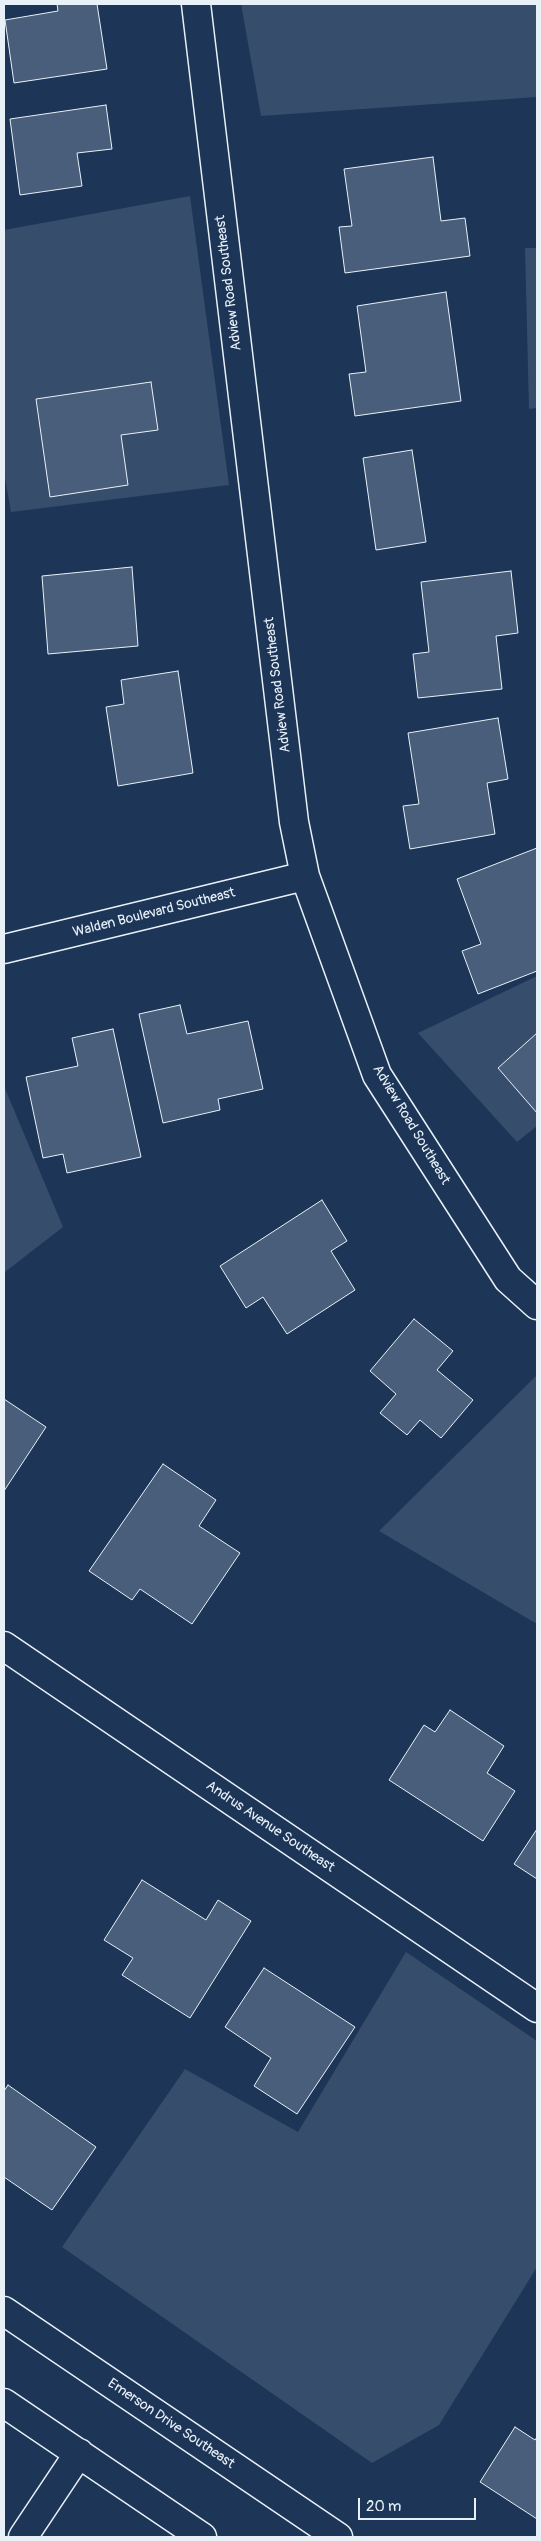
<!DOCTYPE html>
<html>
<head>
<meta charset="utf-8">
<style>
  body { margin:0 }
  #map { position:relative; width:541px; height:2541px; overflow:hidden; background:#1d3557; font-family:Pangolin,sans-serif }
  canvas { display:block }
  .frame { position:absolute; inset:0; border:5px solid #e8f1f8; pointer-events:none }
  .scale { position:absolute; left:358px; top:2498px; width:118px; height:22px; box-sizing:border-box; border:2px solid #e8f1f8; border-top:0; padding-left:6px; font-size:15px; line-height:18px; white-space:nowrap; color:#e8f1f8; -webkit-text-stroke:4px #1d3557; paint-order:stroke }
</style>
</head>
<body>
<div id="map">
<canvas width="541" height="2541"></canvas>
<div class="frame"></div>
<div class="scale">20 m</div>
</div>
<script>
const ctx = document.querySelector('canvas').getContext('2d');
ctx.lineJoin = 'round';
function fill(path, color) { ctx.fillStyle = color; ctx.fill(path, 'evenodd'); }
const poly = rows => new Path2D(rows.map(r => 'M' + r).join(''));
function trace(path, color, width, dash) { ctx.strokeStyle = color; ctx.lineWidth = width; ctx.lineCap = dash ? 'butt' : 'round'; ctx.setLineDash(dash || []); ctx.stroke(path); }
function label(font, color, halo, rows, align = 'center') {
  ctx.font = font + ' Pangolin,sans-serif'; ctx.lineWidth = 5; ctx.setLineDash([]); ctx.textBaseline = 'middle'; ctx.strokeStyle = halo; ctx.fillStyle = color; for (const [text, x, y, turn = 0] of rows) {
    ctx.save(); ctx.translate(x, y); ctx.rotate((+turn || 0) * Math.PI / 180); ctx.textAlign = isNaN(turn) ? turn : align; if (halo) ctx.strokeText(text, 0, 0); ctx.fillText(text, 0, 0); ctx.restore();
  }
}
const green = poly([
  [241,4,537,4,537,97,261,116],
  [190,196,229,485,11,512,4,472,4,230],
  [525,248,537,248,537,408,529,409],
  [537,976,537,1126,517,1142,418,1033],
  [4,1086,63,1227,5,1272,4,1271],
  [537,1375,537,1624,379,1531],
  [406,1952,537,2041,537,2267,439,2425,372,2463,62,2247,185,2069,298,2132]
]);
const building = poly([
  [57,4,97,4,107,69,14,83,5,20,58,11,57,4],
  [106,105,112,149,77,153,82,186,20,195,10,119,106,105],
  [433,157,441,221,465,218,470,256,345,273,339,227,352,226,344,169,433,157],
  [446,292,461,401,355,416,349,374,366,372,357,306,446,292],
  [151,382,158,430,121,435,128,485,50,497,36,399,151,382],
  [412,450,426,542,376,550,363,458,412,450],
  [132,567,138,646,48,654,42,576,132,567],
  [511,571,518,633,496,636,502,689,418,698,413,654,429,652,421,582,511,571],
  [178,671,193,773,118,786,106,707,124,704,121,680,178,671],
  [498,718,508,779,487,783,495,834,410,849,403,806,419,804,408,733,498,718],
  [537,848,537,971,478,994,462,951,481,944,457,879,537,848],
  [180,1005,187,1034,248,1021,263,1089,218,1099,220,1110,163,1123,139,1014,180,1005],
  [113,1029,141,1157,67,1173,63,1154,43,1158,26,1077,78,1066,72,1038,113,1029],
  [537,1033,537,1113,498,1068,537,1033],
  [322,1200,347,1241,331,1251,355,1290,287,1334,263,1297,246,1308,220,1266,322,1200],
  [414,1319,453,1351,437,1370,473,1400,441,1438,420,1420,407,1435,380,1413,396,1394,370,1371,414,1319],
  [4,1399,46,1427,4,1491,4,1399],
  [163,1464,216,1500,199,1526,240,1553,192,1624,140,1589,132,1600,89,1571,163,1464],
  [450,1710,504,1746,487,1773,515,1791,483,1841,389,1780,424,1725,435,1732,450,1710],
  [537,1829,537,1879,514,1864,537,1829],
  [142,1880,206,1920,218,1900,251,1921,190,2018,122,1975,133,1958,104,1940,142,1880],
  [264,1968,355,2027,297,2114,254,2086,271,2058,225,2027,264,1968],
  [8,2085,96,2147,52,2210,4,2177,4,2091,8,2085],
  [515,2427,535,2440,537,2437,537,2519,480,2482,515,2427]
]);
const minor = poly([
  [196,4,294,822,305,876,377,1075,508,1279,537,1305],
  [4,949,305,876],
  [4,1646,537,2008],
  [4,2311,338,2537],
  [4,2403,202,2537],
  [23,2537,79,2453]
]);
const streetNames = [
  ["Adview Road Southeast",229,283,-97],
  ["Adview Road Southeast",278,685,-97],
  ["Walden Boulevard Southeast",154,913,-14],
  ["Adview Road Southeast",411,1125,59],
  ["Andrus Avenue Southeast",270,1827,34],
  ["Emerson Drive Southeast",171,2424,34]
];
fill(green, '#374d6c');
fill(building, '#495e7a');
trace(building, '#e8f1f8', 1);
trace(minor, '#e8f1f8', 31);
trace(minor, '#1d3557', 28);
label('14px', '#e8f1f8', '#1d3557', streetNames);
</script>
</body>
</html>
